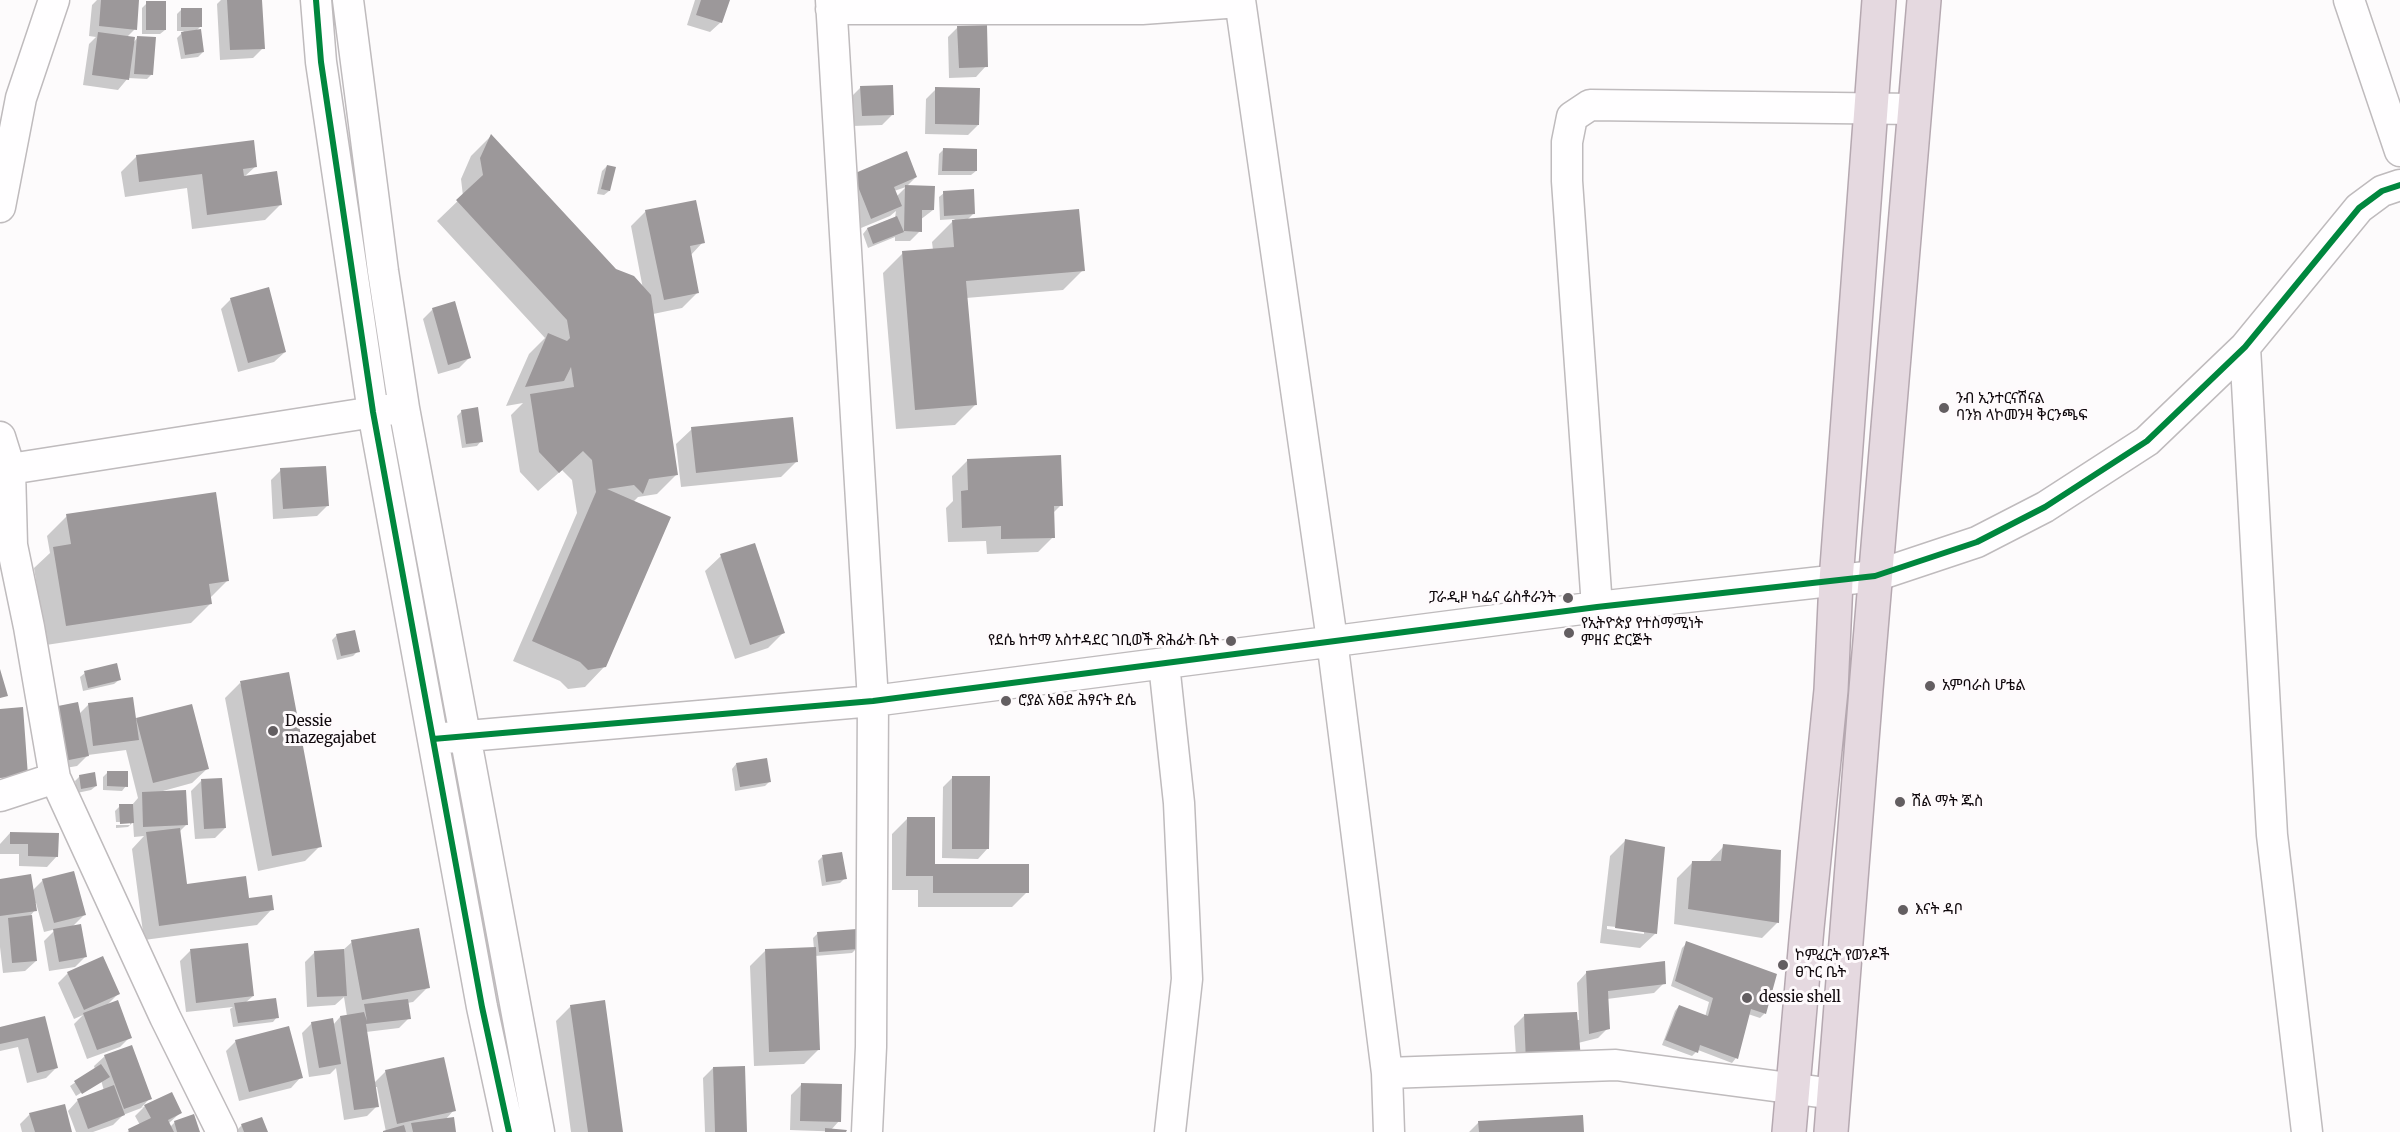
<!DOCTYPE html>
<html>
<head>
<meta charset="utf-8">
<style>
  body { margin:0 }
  canvas { display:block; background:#fdfbfc }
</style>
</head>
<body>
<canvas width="2400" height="1132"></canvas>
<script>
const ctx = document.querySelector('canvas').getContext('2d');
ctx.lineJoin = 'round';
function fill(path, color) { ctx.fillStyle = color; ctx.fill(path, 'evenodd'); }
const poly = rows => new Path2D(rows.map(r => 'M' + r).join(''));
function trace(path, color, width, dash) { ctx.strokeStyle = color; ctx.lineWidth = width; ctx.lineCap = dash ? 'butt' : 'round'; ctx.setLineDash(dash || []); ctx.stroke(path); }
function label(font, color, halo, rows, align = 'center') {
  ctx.font = font + ' Merriweather,"Noto Sans Ethiopic",serif'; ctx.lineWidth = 6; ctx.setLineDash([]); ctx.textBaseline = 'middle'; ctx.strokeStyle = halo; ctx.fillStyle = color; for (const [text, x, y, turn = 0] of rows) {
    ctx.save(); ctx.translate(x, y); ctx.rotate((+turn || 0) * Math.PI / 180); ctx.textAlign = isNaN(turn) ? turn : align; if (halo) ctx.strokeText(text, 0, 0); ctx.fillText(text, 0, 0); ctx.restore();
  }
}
const shadow = poly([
  [97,0,138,0,135,29,127,37,133,43,138,37,151,75,147,79,128,78,118,90,83,85,89,44,96,37,89,36,92,5],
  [221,0,260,0,263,48,253,58,220,60,217,4],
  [695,0,728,0,721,22,710,32,687,25],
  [147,3,165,30,160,34,142,34,142,8],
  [181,10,201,26,196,31,203,52,198,57,181,59,177,38,184,31,177,31,177,14],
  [958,27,986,66,976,77,949,78,948,37],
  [861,87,892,115,882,125,852,126,851,97],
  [936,89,978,125,968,135,925,134,926,99],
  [491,136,615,270,643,289,631,226,646,211,703,242,690,256,697,293,682,308,653,314,677,474,657,494,638,497,633,502,605,666,585,687,568,689,560,681,513,661,577,513,572,480,562,470,538,491,520,472,511,415,523,403,506,406,529,354,545,338,437,221,463,196,461,179,471,156],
  [943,150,976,171,971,175,938,175,939,154],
  [137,156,256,166,244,177,280,205,265,220,192,229,187,188,125,197,121,172],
  [607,166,609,191,604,195,597,194,602,171],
  [916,177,906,187,894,191,896,197,906,187,933,210,920,220,920,231,910,241,895,241,895,237,868,248,863,234,867,229,895,218,896,211,890,216,861,228,843,185],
  [944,193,973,214,967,220,1083,270,1063,290,966,298,975,405,955,425,896,429,883,273,903,253,933,250,932,242,955,219,940,220,939,197],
  [231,299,285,352,274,362,238,372,221,309],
  [433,309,469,358,459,368,438,374,423,319],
  [462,411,481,441,477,446,462,448,457,416],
  [692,429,796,462,781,477,681,487,676,444],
  [967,461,1061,505,1052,514,1053,537,1038,552,987,554,986,541,948,542,946,508,953,501,952,476],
  [281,470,327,506,317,516,273,519,271,480],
  [67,516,228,580,210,598,211,603,191,623,46,645,34,568,50,553,47,536],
  [721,556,783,633,768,648,735,659,705,571],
  [337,635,358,651,353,656,337,660,332,640],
  [85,673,119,680,114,684,83,691,80,677],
  [240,683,320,846,305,861,258,871,225,698],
  [89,704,135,721,137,719,208,768,192,783,163,791,186,825,179,832,186,886,248,899,272,909,257,925,144,940,132,849,144,836,134,837,133,822,128,827,116,828,116,825,130,825,130,822,116,822,115,811,120,806,132,805,138,798,126,750,88,755,77,766,54,770,79,714],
  [736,764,770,781,765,786,735,791,732,769],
  [108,772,126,786,122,791,103,790,103,777],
  [80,776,96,786,91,790,77,793,75,781],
  [953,777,988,848,978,859,942,858,943,787],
  [201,781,225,828,215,838,195,839,191,791],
  [907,819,934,865,1027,892,1012,907,918,907,918,890,892,890,892,834],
  [10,833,57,856,47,867,19,866,19,854,0,854,0,844],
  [1625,841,1656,933,1640,948,1600,943,1610,856],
  [1607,926,1644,930,1644,934,1607,929],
  [1724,846,1778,922,1762,938,1674,924,1677,878,1692,863,1708,863],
  [822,857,845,878,840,883,822,886,818,861],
  [43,880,84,915,71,928,85,957,75,967,49,971,44,941,56,929,44,932,36,903,34,903,35,910,31,915,36,961,25,971,3,973,0,947,0,881,32,891],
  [818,933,857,948,852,953,815,956,819,1049,804,1064,754,1066,750,966,766,950,814,949,813,938],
  [352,942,428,987,413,1002,407,1003,409,1018,399,1028,366,1032,374,1083,386,1071,454,1110,445,1120,455,1132,386,1132,377,1087,374,1087,377,1106,367,1116,344,1120,336,1068,330,1074,309,1077,302,1033,312,1023,333,1025,340,1017,347,1016,344,997,335,1005,307,1007,305,962,315,952,342,951],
  [1687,943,1775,975,1764,1014,1760,1018,1748,1014,1736,1058,1732,1063,1698,1050,1692,1056,1662,1045,1675,1011,1679,1006,1705,1017,1709,1002,1671,986,1682,948],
  [190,951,253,996,245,1003,277,1017,273,1022,233,1027,230,1009,233,1007,186,1012,180,961],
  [1587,972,1664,983,1654,993,1607,999,1608,1028,1598,1038,1578,1043,1517,1072,1514,1026,1524,1016,1579,1020,1577,983],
  [68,973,118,994,106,1006,130,1037,120,1047,87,1059,74,1024,83,1015,74,1019,58,983],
  [571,1006,622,1132,571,1132,556,1021],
  [44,1018,56,1068,46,1078,27,1083,18,1047,0,1051,0,1028],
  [236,1041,301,1077,291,1088,239,1101,226,1051],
  [105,1056,150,1098,141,1108,171,1094,180,1113,168,1124,170,1127,175,1122,199,1132,127,1132,140,1125,135,1116,144,1107,123,1115,113,1125,93,1132,76,1132,68,1111,78,1100,104,1091,101,1080,76,1096,70,1086,95,1069,94,1066],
  [713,1068,746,1132,705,1132,703,1078],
  [801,1085,839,1121,831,1130,845,1132,790,1130,791,1095],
  [30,1114,71,1132,22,1132,20,1124],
  [1478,1123,1583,1132,1469,1132],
  [242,1125,266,1132,235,1132]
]);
const building = poly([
  [101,0,139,0,137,30,99,26],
  [227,0,262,0,265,49,230,50],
  [701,0,730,0,722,23,696,15],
  [146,1,166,1,166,30,146,30],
  [181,8,202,8,202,27,181,27],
  [987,25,988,67,959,68,957,26],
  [201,29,204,52,185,55,181,32],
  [98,32,135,37,129,80,92,75],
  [137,36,156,37,153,75,134,74],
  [893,85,894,115,862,116,860,86],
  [935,87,980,88,979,125,935,124],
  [491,134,616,269,634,276,651,295,678,475,649,479,643,494,634,485,607,489,671,517,606,667,588,670,580,662,532,641,596,492,592,460,583,451,559,473,539,452,530,394,574,387,571,367,564,381,525,387,548,333,567,341,570,338,567,320,456,200,483,175,480,158],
  [254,140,257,167,243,169,244,176,277,171,282,205,207,215,202,174,139,182,136,155],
  [943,148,977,149,977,171,942,171],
  [907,151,917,177,894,187,902,206,871,219,853,174],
  [607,165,616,167,610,191,601,189],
  [905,185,935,186,934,210,922,210,922,232,904,231],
  [974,189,975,214,944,216,943,191],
  [696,200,705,243,690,246,699,293,664,300,645,210],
  [1079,209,1085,271,966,281,977,405,915,410,902,251,954,247,952,220],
  [897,216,904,232,873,244,867,228],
  [269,287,286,352,248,363,230,298],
  [455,301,471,358,448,365,432,308],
  [478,407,483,442,466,444,461,410],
  [793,417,798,462,696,473,691,427],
  [1061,455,1063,506,1054,506,1055,538,1001,539,1001,526,962,528,961,491,968,490,967,459],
  [326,466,329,506,283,509,280,468],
  [216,492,229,581,209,584,212,604,66,626,53,547,71,544,66,514],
  [755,543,785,633,750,645,720,554],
  [355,630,360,652,341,656,336,634],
  [117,663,121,680,88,688,84,671],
  [0,669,8,696,0,698],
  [289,672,322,847,272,856,240,681],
  [133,697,139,740,93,746,88,703],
  [78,702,89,756,64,761,53,707],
  [192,704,209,769,153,783,136,718],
  [23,707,28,776,0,778,0,709],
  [767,758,771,782,740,787,736,763],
  [107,771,128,771,128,787,107,786],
  [95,772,97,786,81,789,79,775],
  [952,776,990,776,989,849,952,849],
  [222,778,226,828,204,829,201,779],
  [186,790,188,825,143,827,142,792],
  [119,804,133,804,134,823,120,824],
  [907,817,935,817,935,864,1029,864,1029,893,933,893,933,876,906,876],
  [180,828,187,884,246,876,249,898,272,895,274,910,159,926,146,832],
  [10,832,59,833,58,857,28,856,28,844,10,844],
  [1625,839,1665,847,1657,934,1615,928],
  [1723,844,1781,850,1779,923,1688,909,1692,861,1721,861],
  [842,852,847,879,826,882,822,855],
  [74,871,86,915,54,923,42,879],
  [31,874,37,911,0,916,0,879],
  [32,915,37,961,12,963,8,918],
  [81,924,87,957,59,962,53,929],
  [419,928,430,988,362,1000,351,940],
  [857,929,858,949,819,952,817,932],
  [1686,941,1777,974,1766,1014,1751,1009,1738,1059,1700,1045,1698,1053,1665,1040,1679,1005,1708,1016,1713,998,1675,981],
  [248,943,254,996,196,1003,190,949],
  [816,947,820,1050,769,1052,765,949],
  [344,949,347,996,317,997,314,951],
  [103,956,120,994,84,1010,67,972],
  [1665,961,1666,984,1608,991,1610,1029,1589,1034,1586,971],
  [276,998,279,1018,238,1023,234,1003],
  [408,999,411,1019,366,1024,379,1107,354,1110,340,1016,364,1012,367,1021,364,1004],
  [118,1000,132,1038,97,1050,83,1013],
  [605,1000,623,1132,588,1132,570,1005],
  [1577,1012,1581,1059,1526,1063,1524,1014],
  [45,1016,58,1068,37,1073,28,1038,0,1044,0,1027],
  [333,1018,341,1064,319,1068,311,1022],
  [289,1026,303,1078,249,1092,235,1040],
  [132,1045,152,1099,124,1109,104,1055],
  [444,1057,456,1111,397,1124,385,1070],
  [101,1064,110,1077,82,1094,74,1081],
  [745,1066,747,1132,715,1132,713,1067],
  [801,1083,842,1084,841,1122,800,1121],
  [114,1085,125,1115,88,1129,77,1099],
  [172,1092,182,1113,168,1120,174,1132,129,1132,128,1129,151,1118,144,1105],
  [65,1104,72,1132,35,1132,29,1113],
  [194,1114,200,1132,177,1132,174,1121],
  [1583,1115,1584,1132,1479,1132,1478,1121],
  [262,1117,268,1132,244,1132,241,1124],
  [454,1117,456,1132,413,1132,411,1123],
  [404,1125,406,1132,383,1132,383,1131],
  [825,1128,847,1130,846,1132,825,1132]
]);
const minor = poly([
  [316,0,321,62,373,412,482,1007,509,1132],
  [348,0,383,271,404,408,539,1132],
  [831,0,873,701,871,1047,867,1132],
  [1240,0,1332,640,1387,1073,1389,1132],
  [2349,0,2400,151],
  [831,9,1142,9,1240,2],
  [0,207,21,98,54,0],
  [2245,347,2272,835,2307,1132],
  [0,437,10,469,12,545,29,627,55,778,165,1017,222,1132],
  [10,469,393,409],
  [1597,607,1567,181,1567,142,1572,117,1590,105,1915,109],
  [1164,664,1179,803,1187,979,1170,1132],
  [433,739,873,701,1597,607,1875,576,1977,542,2045,507,2147,441,2245,347,2359,208,2382,191,2400,185],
  [0,796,55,778],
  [1387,1073,1616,1065,1834,1094]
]);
const highway = poly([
  [1789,1132,1807,928,1831,690,1836,581,1879,0],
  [1831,1132,1867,677,1924,0]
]);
const cycleway = poly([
  [316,0,321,62,373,412,482,1007,509,1132],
  [433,739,873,701,1597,607,1875,576,1977,542,2045,507,2147,441,2245,347,2359,208,2382,191,2400,185]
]);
const markers = [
  [1944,408,6,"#635e61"],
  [1568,598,6,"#635e61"],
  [1569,633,6,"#635e61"],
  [1231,641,6,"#635e61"],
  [1930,686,6,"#635e61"],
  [1006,701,6,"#635e61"],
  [273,731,6,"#635e61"],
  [1900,802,6,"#635e61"],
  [1903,910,6,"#635e61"],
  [1783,965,6,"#635e61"],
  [1747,998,6,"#635e61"]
];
const poiNames = [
  ["ንብ ኢንተርናሽናል",1956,399],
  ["ባንክ ላኮመንዛ ቅርንጫፍ",1956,416],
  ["ፓራዲዞ ካፌና ሬስቶራንት",1556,598,"right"],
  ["የኢትዮጵያ የተስማሚነት",1581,624],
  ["ምዘና ድርጅት",1581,641],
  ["የደሴ ከተማ አስተዳደር ገቢወች ጽሕፊት ቤት",1219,641,"right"],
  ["አምባራስ ሆቴል",1942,686],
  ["ሮያል አፀደ ሕፃናት ደሴ",1018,701],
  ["Dessie",285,722],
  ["mazegajabet",285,739],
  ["ሽል ማት ጁስ",1912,802],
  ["እናት ዳቦ",1915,910],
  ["ኮምፈርት የወንዶች",1795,956],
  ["ፀጉር ቤት",1795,973],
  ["dessie shell",1759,998]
];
fill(shadow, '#0003');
fill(building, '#9c989a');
trace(minor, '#bfbbbd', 33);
trace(highway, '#b5a8b0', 36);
trace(minor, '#fffeff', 30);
trace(highway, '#e5d9e0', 33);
trace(cycleway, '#00873e', 6);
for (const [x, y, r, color] of markers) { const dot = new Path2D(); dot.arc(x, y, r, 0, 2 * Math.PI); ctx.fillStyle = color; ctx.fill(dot); trace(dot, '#fefafc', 2); }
label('15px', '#10090d', '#fefafc', poiNames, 'left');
</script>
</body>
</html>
